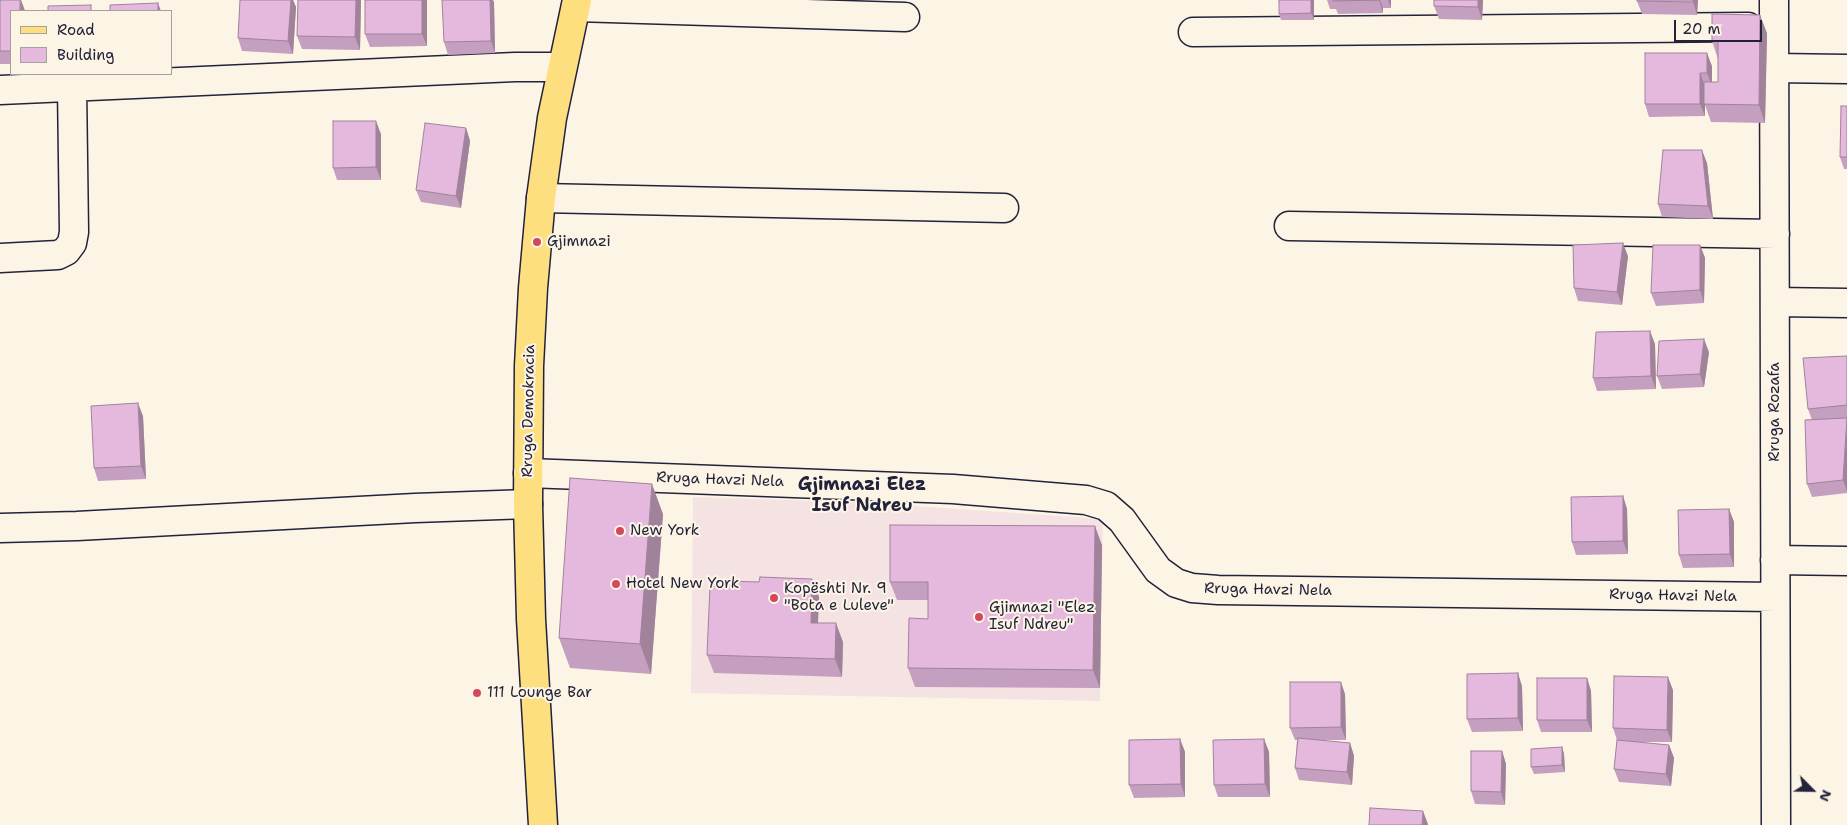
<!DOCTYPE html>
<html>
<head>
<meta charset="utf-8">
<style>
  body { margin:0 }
  #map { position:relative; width:1847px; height:825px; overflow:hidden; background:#fcf5e5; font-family:"Shantell Sans",sans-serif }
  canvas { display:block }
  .legend { position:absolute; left:10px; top:10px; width:162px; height:65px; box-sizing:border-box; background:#fcf5e5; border:1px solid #a5a1a1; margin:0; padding:6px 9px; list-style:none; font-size:15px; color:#22223b }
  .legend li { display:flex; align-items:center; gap:10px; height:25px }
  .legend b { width:25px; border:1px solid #a5a1a1 }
  .north { position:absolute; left:1787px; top:765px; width:50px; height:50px; -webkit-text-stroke:4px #fcf5e5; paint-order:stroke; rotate:113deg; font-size:14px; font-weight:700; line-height:20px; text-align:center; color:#22223b }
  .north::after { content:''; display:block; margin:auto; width:18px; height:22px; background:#22223b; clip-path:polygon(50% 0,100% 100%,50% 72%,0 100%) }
  .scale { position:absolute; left:1674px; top:20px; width:88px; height:22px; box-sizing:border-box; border:2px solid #22223b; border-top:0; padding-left:6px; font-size:15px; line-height:18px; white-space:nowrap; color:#22223b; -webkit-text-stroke:4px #fcf5e5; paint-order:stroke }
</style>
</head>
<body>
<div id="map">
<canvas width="1847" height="825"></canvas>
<ul class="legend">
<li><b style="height:6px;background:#fedf80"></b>Road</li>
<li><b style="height:14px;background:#e5b9de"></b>Building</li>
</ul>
<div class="north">N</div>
<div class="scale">20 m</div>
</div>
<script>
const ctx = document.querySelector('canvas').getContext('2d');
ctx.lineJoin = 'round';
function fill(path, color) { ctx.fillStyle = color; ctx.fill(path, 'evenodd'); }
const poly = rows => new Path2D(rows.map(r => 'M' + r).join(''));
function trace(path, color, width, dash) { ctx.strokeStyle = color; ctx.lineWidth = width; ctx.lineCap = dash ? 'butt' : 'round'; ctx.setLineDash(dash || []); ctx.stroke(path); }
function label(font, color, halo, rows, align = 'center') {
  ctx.font = font + ' "Shantell Sans",sans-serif'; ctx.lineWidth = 4; ctx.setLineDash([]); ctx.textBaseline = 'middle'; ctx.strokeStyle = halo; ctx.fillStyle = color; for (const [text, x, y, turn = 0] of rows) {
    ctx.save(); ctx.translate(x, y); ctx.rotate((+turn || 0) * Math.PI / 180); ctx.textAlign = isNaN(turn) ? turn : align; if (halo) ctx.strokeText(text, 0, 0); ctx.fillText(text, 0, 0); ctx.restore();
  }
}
const built = poly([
  [693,497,858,502,1103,519,1100,701,691,693]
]);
const minor = poly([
  [1774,0,1776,825],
  [576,7,905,17],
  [1193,32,1748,27],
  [1775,68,1847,69],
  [0,90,515,67,562,67],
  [541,198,1004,208],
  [1289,226,1775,234],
  [0,258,58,255,66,251,72,243,74,232,72,87],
  [1775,302,1847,303],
  [528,473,953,489,1086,500,1106,506,1122,520,1158,570,1176,583,1192,588,1218,590,1775,597],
  [0,528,77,526,415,508,528,504],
  [1775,560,1847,561]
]);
const major = poly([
  [543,825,531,619,528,504,529,366,533,288,541,198,552,118,577,0]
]);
const wall = poly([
  [0,0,21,0,25,11,11,11,11,64,0,64],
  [240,0,293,0,296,7,293,54,242,51,238,38],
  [361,0,360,50,302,49,297,36],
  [365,0,427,0,427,46,370,47,365,34],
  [1279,0,1313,0,1314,20,1281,20,1279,14],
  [1327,0,1391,0,1391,8,1383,8,1383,13,1338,14,1336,9,1330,9],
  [1483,0,1482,20,1439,19,1434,6],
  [1698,0,1697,15,1642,14,1637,1],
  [494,2,495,53,448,55,444,42],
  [1767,33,1765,123,1711,122,1705,105,1705,116,1649,117,1645,104,1712,66,1712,82,1718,82,1718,59,1712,41],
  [1847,106,1847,169,1844,169,1840,157],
  [466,128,470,141,461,208,421,202,416,190],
  [381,134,381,180,337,180,333,168],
  [1707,163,1713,219,1662,217,1658,204],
  [1700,245,1705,258,1704,303,1656,306,1651,293],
  [1628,256,1622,305,1578,301,1574,288],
  [1655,344,1656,389,1597,391,1593,378],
  [1709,352,1704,387,1662,389,1657,376],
  [1847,356,1847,493,1812,497,1807,484,1812,420,1808,409],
  [143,416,146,479,98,481,94,468],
  [1623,496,1627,509,1628,554,1576,555,1572,542],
  [1729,509,1734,522,1734,567,1683,568,1679,555],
  [663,514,651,674,570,668,559,638],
  [1102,545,1100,688,915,687,908,668,928,619,928,600,897,600,890,582],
  [812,579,819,597,818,623,843,642,842,677,714,673,707,655,727,587,759,582],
  [1587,678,1591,691,1592,732,1541,732,1537,720],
  [1522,686,1523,731,1472,732,1467,719],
  [1673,690,1672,742,1633,742,1669,745,1674,758,1671,786,1619,782,1614,769,1617,740,1613,728],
  [1345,694,1346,740,1316,740,1350,743,1354,756,1352,785,1299,780,1295,768,1297,740,1295,740,1290,728],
  [1180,739,1185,752,1185,797,1134,798,1129,785],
  [1264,739,1269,752,1270,797,1218,797,1214,785],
  [1562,747,1564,754,1565,772,1534,774,1531,767],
  [1502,751,1506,764,1505,805,1475,804,1471,791]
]);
const shadedWall = poly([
  [21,0,25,11,20,11],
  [291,0,293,0,296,7,293,54,288,41],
  [356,0,361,0,360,50,355,37],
  [422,0,427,0,427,46,422,34],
  [490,0,493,0,494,2,495,53,491,41],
  [1311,0,1314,0,1314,20,1311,13],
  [1379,0,1380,0,1383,8,1383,13],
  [1388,0,1391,0,1391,8],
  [1478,0,1483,0,1482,20,1478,7],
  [1693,0,1698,0,1697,15,1693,2],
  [158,3,161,11,158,11],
  [1760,15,1767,33,1765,123,1759,105],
  [1707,53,1712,66,1712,86,1707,73],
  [1700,73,1705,86,1705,116,1700,104],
  [376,121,381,134,381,180,376,167],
  [466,128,470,141,461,208,456,196],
  [1702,150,1707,163,1713,219,1708,206],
  [1623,243,1628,256,1622,305,1617,292],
  [1700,245,1705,258,1704,303,1700,290],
  [1650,331,1655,344,1656,389,1651,376],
  [1704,339,1709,352,1704,387,1700,374],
  [138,403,143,416,146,479,141,466],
  [1847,425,1847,491,1843,480],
  [652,484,663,514,651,674,640,644],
  [1623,496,1627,509,1628,554,1623,541],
  [1729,509,1734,522,1734,567,1730,554],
  [1095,526,1102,545,1100,688,1093,670],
  [812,579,819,597,817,641,811,623],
  [836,623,843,642,842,677,835,659],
  [1518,673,1522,686,1523,731,1518,718],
  [1668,677,1673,690,1672,742,1667,730],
  [1587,678,1591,691,1592,732,1587,720],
  [1341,682,1345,694,1346,740,1341,727],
  [1180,739,1185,752,1185,797,1181,784],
  [1264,739,1269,752,1270,797,1265,784],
  [1350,743,1354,756,1352,785,1347,772],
  [1669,745,1674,758,1671,786,1666,774],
  [1562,747,1564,754,1565,772,1562,765],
  [1502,751,1506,764,1505,805,1501,792],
  [1423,811,1428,824,1428,825,1422,825]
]);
const building = poly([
  [0,0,20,0,20,11,11,11,11,51,0,51,0,0],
  [240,0,291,0,288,41,238,38,240,0],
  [298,0,356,0,355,37,297,36,298,0],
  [365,0,422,0,422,34,365,34,365,0],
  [442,0,490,0,491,41,444,42,442,0],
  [1279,0,1311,0,1311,13,1279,14,1279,0],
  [1333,0,1379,0,1333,1,1333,0],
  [1434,0,1478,0,1478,7,1434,6,1434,0],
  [1637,0,1693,0,1693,2,1637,1,1637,0],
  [158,3,158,11,110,11,110,5,158,3],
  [91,5,91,11,48,11,48,6,91,5],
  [1712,14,1760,15,1759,105,1704,104,1704,82,1718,82,1718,41,1712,41,1712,14],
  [1645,53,1707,53,1707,73,1700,73,1700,104,1645,104,1645,53],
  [1841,106,1847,106,1847,157,1840,157,1841,106],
  [333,121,376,121,376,167,333,168,333,121],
  [425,123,466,128,456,196,416,190,425,123],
  [1663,150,1702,150,1708,206,1658,204,1663,150],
  [1623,243,1617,292,1574,288,1573,245,1623,243],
  [1653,245,1700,245,1700,290,1651,293,1653,245],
  [1650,331,1651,376,1593,378,1596,332,1650,331],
  [1704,339,1700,374,1657,376,1659,341,1704,339],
  [1847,356,1847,405,1808,409,1803,358,1847,356],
  [138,403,141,466,94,468,91,406,138,403],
  [1847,418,1843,480,1807,484,1805,420,1847,418],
  [570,478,652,484,640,644,559,638,570,478],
  [1623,496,1623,541,1572,542,1571,497,1623,496],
  [1729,509,1730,554,1679,555,1678,510,1729,509],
  [890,525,1095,526,1093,670,908,668,909,618,928,619,928,582,890,582,890,525],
  [760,577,812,579,811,623,836,623,835,659,707,655,710,586,727,587,727,581,759,582,760,577],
  [1518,673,1518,718,1467,719,1467,674,1518,673],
  [1614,676,1668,677,1667,730,1613,728,1614,676],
  [1537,678,1587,678,1587,720,1537,720,1537,678],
  [1290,682,1341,682,1341,727,1290,728,1290,682],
  [1298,738,1350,743,1347,772,1295,768,1298,738],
  [1180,739,1181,784,1129,785,1129,740,1180,739],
  [1264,739,1265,784,1214,785,1213,740,1264,739],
  [1617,740,1669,745,1666,774,1614,769,1617,740],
  [1562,747,1562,765,1531,767,1531,749,1562,747],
  [1471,751,1502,751,1501,792,1471,791,1471,751],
  [1370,808,1423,811,1422,825,1369,825,1370,808]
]);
const markers = [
  [537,242,5,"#d1495b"],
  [620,531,5,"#d1495b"],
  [616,584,5,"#d1495b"],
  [774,598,5,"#d1495b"],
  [979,617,5,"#d1495b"],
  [477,693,5,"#d1495b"]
];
const poiNames = [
  ["Gjimnazi",547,242],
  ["New York",630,531],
  ["Hotel New York",626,584],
  ["Kopështi Nr. 9",784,589],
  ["\"Bota e Luleve\"",784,606],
  ["Gjimnazi \"Elez",989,608],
  ["Isuf Ndreu\"",989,625],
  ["111 Lounge Bar",487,693]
];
const streetNames = [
  ["Rruga Demokracia",529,411,-89],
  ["Rruga Rozafa",1775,412,-90],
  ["Rruga Havzi Nela",720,480,2],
  ["Rruga Havzi Nela",1268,590,1],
  ["Rruga Havzi Nela",1673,596,1]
];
const quarterNames = [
  ["Gjimnazi Elez",862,485],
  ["Isuf Ndreu",862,506]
];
fill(built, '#f5e3e3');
trace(minor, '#22223b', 31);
trace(major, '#22223b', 31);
trace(minor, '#fcf5e5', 28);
trace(major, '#fedf80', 28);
fill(wall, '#c59fbf');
fill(shadedWall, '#a0829b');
fill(building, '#e5b9de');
trace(building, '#a0829b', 1);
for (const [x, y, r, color] of markers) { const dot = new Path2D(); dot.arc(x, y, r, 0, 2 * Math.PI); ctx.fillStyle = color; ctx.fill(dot); trace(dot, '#fcf5e5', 2); }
label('15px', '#22223b', '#fcf5e5', poiNames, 'left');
label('15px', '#22223b', '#fcf5e5', streetNames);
label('bold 18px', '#22223b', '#fcf5e5', quarterNames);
</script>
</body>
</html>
